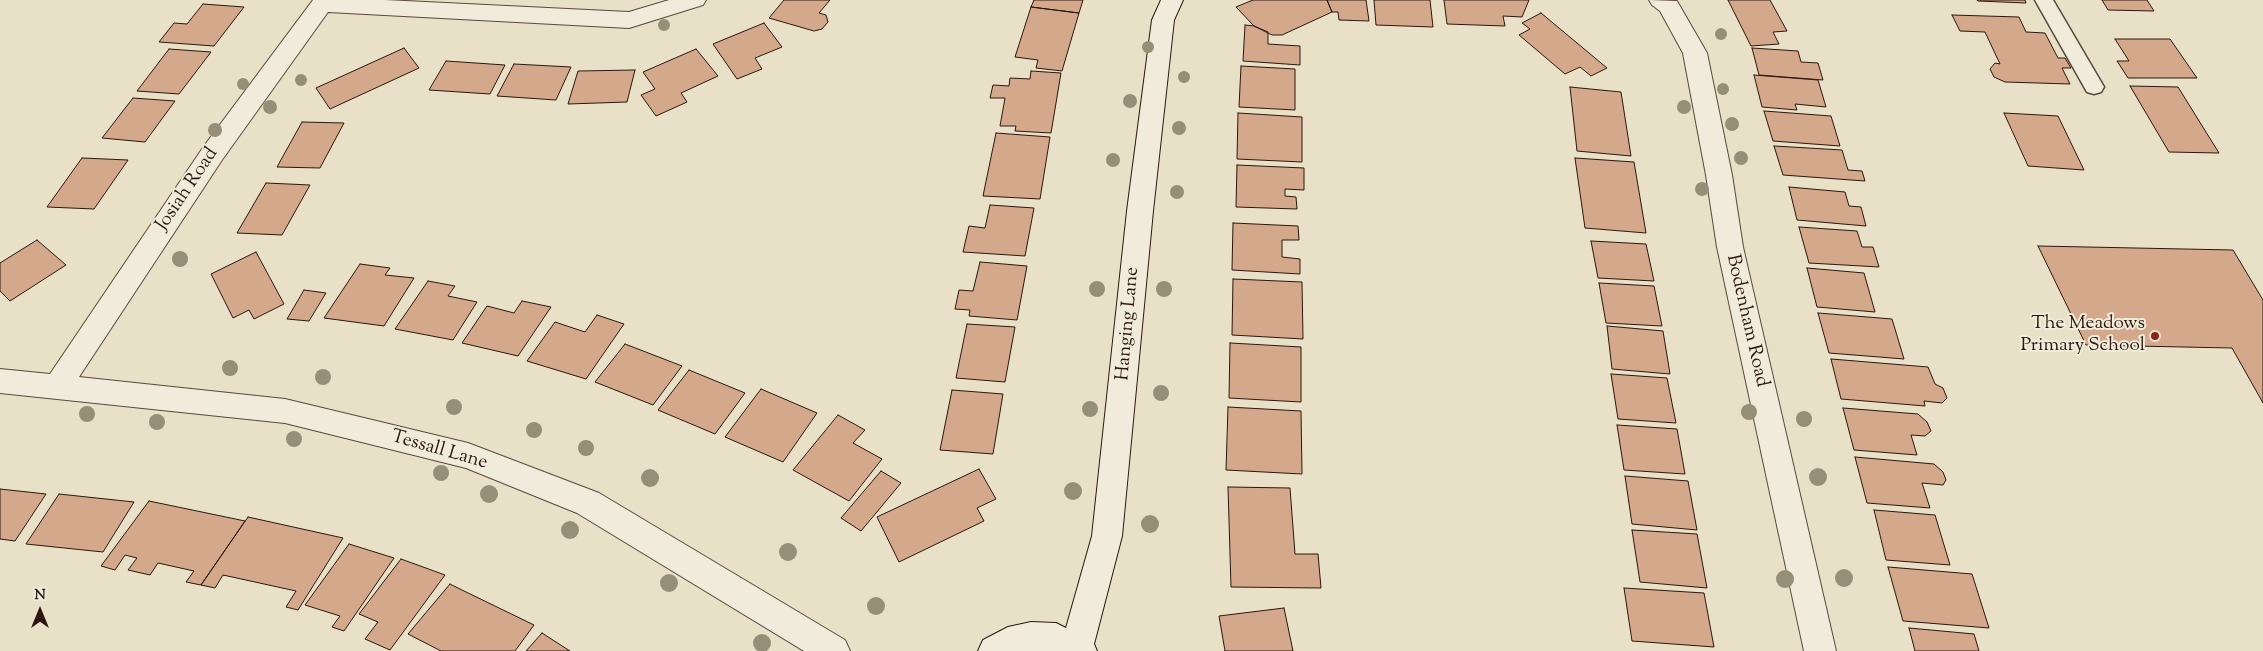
<!DOCTYPE html>
<html>
<head>
<meta charset="utf-8">
<style>
  body { margin:0 }
  #map { position:relative; width:2263px; height:651px; overflow:hidden; background:#e8e0c7; font-family:"Sorts Mill Goudy",serif }
  canvas { display:block }
  .north { position:absolute; left:15px; top:586px; width:50px; height:50px; -webkit-text-stroke:4px #f0ebdb; paint-order:stroke; rotate:0deg; font-size:14px; font-weight:700; line-height:20px; text-align:center; color:#2c160e }
  .north::after { content:''; display:block; margin:auto; width:18px; height:22px; background:#2c160e; clip-path:polygon(50% 0,100% 100%,50% 72%,0 100%) }
</style>
</head>
<body>
<div id="map">
<canvas width="2263" height="651"></canvas>
<div class="north">N</div>
</div>
<script>
const ctx = document.querySelector('canvas').getContext('2d');
ctx.lineJoin = 'round';
function fill(path, color) { ctx.fillStyle = color; ctx.fill(path, 'evenodd'); }
const poly = rows => new Path2D(rows.map(r => 'M' + r).join(''));
function trace(path, color, width, dash) { ctx.strokeStyle = color; ctx.lineWidth = width; ctx.lineCap = dash ? 'butt' : 'round'; ctx.setLineDash(dash || []); ctx.stroke(path); }
function label(font, color, halo, rows, align = 'center') {
  ctx.font = font + ' "Sorts Mill Goudy",serif'; ctx.lineWidth = 4; ctx.setLineDash([]); ctx.textBaseline = 'middle'; ctx.strokeStyle = halo; ctx.fillStyle = color; for (const [text, x, y, turn = 0] of rows) {
    ctx.save(); ctx.translate(x, y); ctx.rotate((+turn || 0) * Math.PI / 180); ctx.textAlign = isNaN(turn) ? turn : align; if (halo) ctx.strokeText(text, 0, 0); ctx.fillText(text, 0, 0); ctx.restore();
  }
}
const building = poly([
  [784,0,830,0,819,13,826,15,828,22,822,29,814,31,769,18,784,0],
  [1034,0,1083,0,1079,13,1031,7,1034,0],
  [1253,0,1327,0,1332,12,1282,35,1272,35,1254,26,1236,7,1253,0],
  [1327,0,1366,0,1369,21,1339,20,1338,12,1332,12,1327,0],
  [1374,0,1430,0,1433,27,1376,25,1374,0],
  [1444,0,1529,0,1522,17,1503,16,1505,26,1447,24,1444,0],
  [1728,0,1770,0,1787,31,1773,32,1779,44,1751,46,1728,0],
  [1977,0,2025,0,2026,3,1978,1,1977,0],
  [2102,0,2147,0,2154,11,2108,10,2102,0],
  [203,4,244,7,214,46,159,42,174,23,187,24,203,4],
  [1031,7,1079,13,1062,71,1036,68,1038,60,1015,57,1031,7],
  [1541,13,1607,68,1591,76,1580,67,1565,74,1519,35,1530,29,1522,23,1541,13],
  [1952,15,2019,17,2026,32,2045,33,2058,58,2065,58,2071,68,2062,68,2070,84,2005,82,1994,77,1990,69,1995,63,2000,64,1985,32,1960,31,1952,15],
  [764,23,782,47,755,58,762,69,737,79,713,44,764,23],
  [1245,25,1254,26,1268,32,1268,44,1300,46,1300,65,1243,61,1245,25],
  [2115,39,2170,39,2197,78,2128,78,2117,61,2129,61,2115,39],
  [404,48,419,68,330,109,316,88,404,48],
  [1752,48,1798,51,1801,62,1818,63,1823,80,1759,75,1752,48],
  [169,49,211,52,179,94,137,91,169,49],
  [696,49,718,76,681,93,687,102,656,116,641,95,655,89,643,72,696,49],
  [446,61,505,65,490,94,429,90,446,61],
  [514,64,571,67,556,100,497,96,514,64],
  [1241,66,1295,69,1295,110,1239,107,1241,66],
  [635,70,627,102,568,104,578,71,635,70],
  [1031,71,1061,73,1051,133,1015,131,1016,126,1000,126,1005,98,990,98,993,85,1009,86,1010,78,1030,79,1031,71],
  [1754,75,1818,80,1826,107,1795,104,1797,110,1762,107,1754,75],
  [2130,86,2178,87,2219,153,2169,152,2130,86],
  [1570,87,1621,92,1631,156,1577,151,1570,87],
  [133,98,175,101,145,142,102,138,133,98],
  [1764,111,1831,116,1840,146,1773,141,1764,111],
  [1238,113,1302,117,1302,162,1237,159,1238,113],
  [2004,113,2058,116,2084,170,2028,166,2004,113],
  [302,122,344,123,320,168,277,167,302,122],
  [996,133,1050,137,1040,199,983,196,996,133],
  [1774,146,1842,150,1848,170,1862,171,1865,181,1783,175,1774,146],
  [82,158,128,160,94,209,47,207,82,158],
  [1575,158,1634,162,1646,233,1585,228,1575,158],
  [1237,165,1304,168,1304,190,1285,189,1285,196,1296,197,1297,209,1236,207,1237,165],
  [266,183,310,185,282,235,237,233,266,183],
  [1789,187,1845,192,1849,206,1861,207,1866,226,1797,220,1789,187],
  [990,205,1034,208,1025,256,963,252,969,226,985,228,990,205],
  [1233,223,1298,226,1299,240,1282,240,1282,257,1300,259,1300,274,1232,270,1233,223],
  [1799,227,1857,231,1862,247,1873,247,1879,267,1809,263,1799,227],
  [37,240,66,265,10,301,0,291,0,263,37,240],
  [1591,241,1646,244,1654,281,1598,278,1591,241],
  [2038,246,2233,250,2263,300,2263,403,2232,348,2086,345,2038,246],
  [256,252,284,304,254,319,249,310,233,318,211,274,256,252],
  [980,262,1027,266,1017,320,969,316,970,310,955,309,959,290,973,291,980,262],
  [360,264,390,268,385,275,414,278,384,326,324,318,360,264],
  [1807,268,1864,273,1875,312,1817,307,1807,268],
  [1233,279,1302,282,1303,339,1232,335,1233,279],
  [428,281,455,286,448,296,477,302,453,340,395,329,428,281],
  [1599,283,1654,286,1662,326,1606,323,1599,283],
  [304,290,326,293,309,321,287,319,304,290],
  [522,301,551,307,518,356,462,343,487,306,514,313,522,301],
  [1818,313,1892,319,1904,359,1829,353,1818,313],
  [597,315,624,324,586,379,527,361,555,322,585,332,597,315],
  [967,324,1015,327,1005,382,956,378,967,324],
  [1607,326,1663,331,1670,374,1612,369,1607,326],
  [1230,343,1301,347,1301,402,1229,398,1230,343],
  [625,344,682,366,653,405,595,382,625,344],
  [1831,359,1928,367,1935,384,1943,388,1947,398,1942,403,1924,401,1925,406,1841,399,1831,359],
  [689,370,745,393,715,434,658,410,689,370],
  [1611,374,1667,378,1676,423,1618,419,1611,374],
  [761,389,817,413,783,462,725,437,761,389],
  [952,390,1003,394,993,454,940,450,952,390],
  [1228,407,1301,411,1302,474,1226,470,1228,407],
  [1843,408,1918,414,1927,422,1931,431,1925,436,1911,435,1917,455,1854,450,1843,408],
  [838,415,865,430,853,443,882,459,849,501,793,470,838,415],
  [1617,425,1677,429,1685,474,1624,470,1617,425],
  [1855,457,1934,464,1943,472,1946,480,1943,485,1922,483,1930,508,1867,503,1855,457],
  [979,469,996,499,977,508,984,521,899,562,877,517,979,469],
  [881,471,901,483,861,531,841,518,881,471],
  [1625,476,1688,481,1697,530,1632,524,1625,476],
  [1228,487,1290,488,1295,554,1318,554,1321,588,1231,587,1228,487],
  [0,489,46,494,15,541,0,539,0,489],
  [59,494,134,502,103,552,26,544,59,494],
  [149,501,245,521,201,585,186,582,194,571,158,563,150,575,128,570,137,558,125,555,115,570,101,566,149,501],
  [1874,510,1935,515,1950,565,1886,560,1874,510],
  [248,517,343,538,298,610,286,607,296,591,223,575,215,588,201,585,248,517],
  [1632,530,1697,534,1707,588,1640,582,1632,530],
  [349,544,394,558,344,631,332,627,340,616,305,605,349,544],
  [401,559,445,575,390,650,365,639,378,622,359,614,401,559],
  [1888,567,1972,574,1989,628,1903,621,1888,567],
  [450,584,462,590,534,625,515,651,441,651,408,634,450,584],
  [1624,588,1704,593,1714,647,1632,641,1624,588],
  [1284,608,1293,651,1225,651,1219,616,1284,608],
  [1909,628,1974,634,1979,651,1915,651,1909,628],
  [542,633,570,651,526,651,542,633]
]);
const lane = poly([
  [2035,0,2053,0,2104,87,2101,92,2094,94,2087,92,2035,0]
]);
const street = poly([
  [313,0,385,0,629,12,669,0,706,0,703,5,629,28,328,12,222,160,79,377,285,399,468,443,599,493,845,640,850,651,804,651,577,513,466,468,285,423,0,393,0,369,50,374,204,146,313,0],
  [1649,0,1677,1,1707,53,1732,175,1743,247,1836,651,1804,651,1717,247,1706,175,1683,53,1660,11,1652,5,1649,0]
]);
const secondary = poly([
  [1161,0,1183,0,1174,20,1153,211,1122,536,1094,644,1097,651,978,651,983,640,1008,627,1031,622,1056,623,1066,628,1092,536,1127,211,1152,20,1161,0]
]);
const trees = [
  [664,25,6],
  [1721,34,6],
  [1148,47,6],
  [1184,77,6],
  [301,80,6],
  [243,84,6],
  [1723,89,6],
  [1130,101,7],
  [270,107,7],
  [1684,107,7],
  [1732,124,7],
  [1179,128,7],
  [215,130,7],
  [1741,158,7],
  [1113,160,7],
  [1702,189,7],
  [1177,192,7],
  [180,259,8],
  [1097,289,8],
  [1164,289,8],
  [230,368,8],
  [323,377,8],
  [1161,393,8],
  [454,407,8],
  [1090,409,8],
  [1749,412,8],
  [87,414,8],
  [1804,419,8],
  [157,422,8],
  [534,430,8],
  [294,439,8],
  [586,448,8],
  [441,473,8],
  [1818,477,9],
  [650,478,9],
  [1073,491,9],
  [489,494,9],
  [1150,524,9],
  [570,530,9],
  [788,552,9],
  [1844,578,9],
  [1785,579,9],
  [669,583,9],
  [876,606,9],
  [762,643,9]
];
const markers = [
  [2155,336,5,"#8f2418"]
];
const streetNames = [
  ["Josiah Road",188,190,-56],
  ["Bodenham Road",1746,321,77],
  ["Hanging Lane",1129,324,-85],
  ["Tessall Lane",439,451,16]
];
const poiNames = [
  ["The Meadows",2145,325],
  ["Primary School",2145,347]
];
fill(building, '#d4a88a');
trace(building, '#2c160e', 1);
trace(lane, '#5b483c', 3);
trace(street, '#5b483c', 2);
trace(secondary, '#2c160e', 2);
fill(lane, '#f0ebdb');
fill(street, '#f0ebdb');
fill(secondary, '#f0ebdb');
ctx.fillStyle = '#978e78';
for (const [x, y, r] of trees) { ctx.beginPath(); ctx.arc(x, y, r, 0, 2 * Math.PI); ctx.fill(); }
for (const [x, y, r, color] of markers) { const dot = new Path2D(); dot.arc(x, y, r, 0, 2 * Math.PI); ctx.fillStyle = color; ctx.fill(dot); trace(dot, '#f0ebdb', 2); }
label('19px', '#2c160e', '#f0ebdb', streetNames);
label('19px', '#2c160e', '#f0ebdb', poiNames, 'right');
</script>
</body>
</html>
